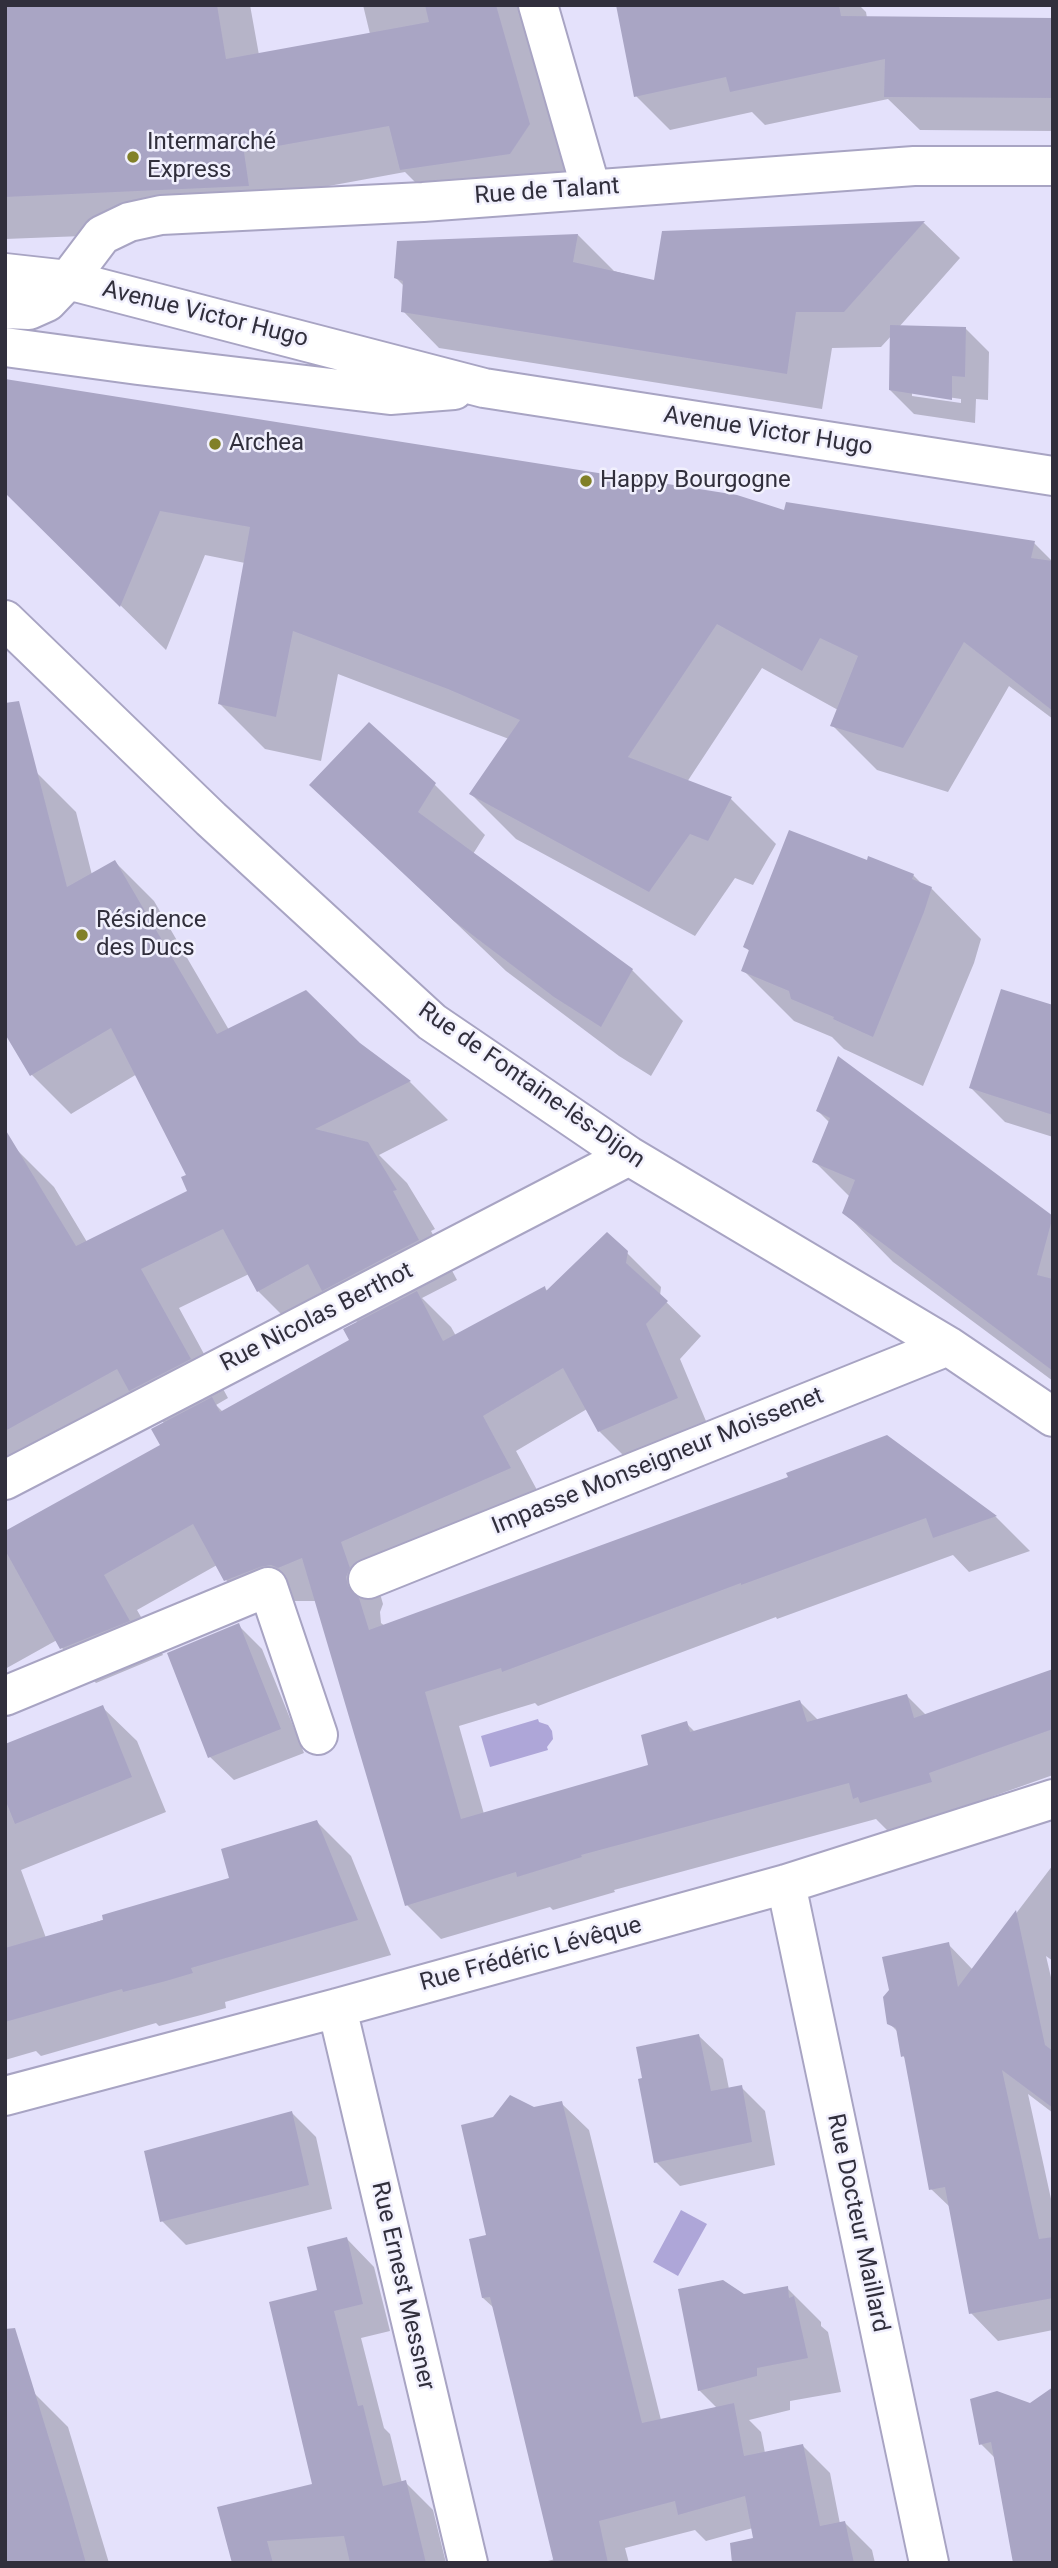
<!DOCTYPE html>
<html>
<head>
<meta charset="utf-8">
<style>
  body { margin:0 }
  #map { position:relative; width:1058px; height:2568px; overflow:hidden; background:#e4e1fb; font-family:Roboto,sans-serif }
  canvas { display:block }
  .frame { position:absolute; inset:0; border:7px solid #312f3c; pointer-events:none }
</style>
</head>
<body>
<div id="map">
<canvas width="1058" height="2568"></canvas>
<div class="frame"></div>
</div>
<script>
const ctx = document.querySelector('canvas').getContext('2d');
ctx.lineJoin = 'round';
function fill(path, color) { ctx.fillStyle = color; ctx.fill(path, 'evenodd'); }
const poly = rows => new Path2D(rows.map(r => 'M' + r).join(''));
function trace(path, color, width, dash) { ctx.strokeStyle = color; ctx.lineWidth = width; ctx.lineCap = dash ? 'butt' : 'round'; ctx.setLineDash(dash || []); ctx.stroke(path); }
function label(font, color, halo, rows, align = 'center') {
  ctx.font = font + ' Roboto,sans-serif'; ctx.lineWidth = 5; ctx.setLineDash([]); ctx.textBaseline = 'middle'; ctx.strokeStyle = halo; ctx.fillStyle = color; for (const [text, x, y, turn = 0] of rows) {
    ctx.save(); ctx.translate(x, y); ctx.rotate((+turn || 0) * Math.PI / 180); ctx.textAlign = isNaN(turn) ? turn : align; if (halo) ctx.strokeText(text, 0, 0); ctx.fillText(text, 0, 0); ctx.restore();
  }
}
const water = poly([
  [538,1719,539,1722,548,1725,552,1731,553,1739,547,1747,548,1750,490,1767,481,1736],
  [681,2210,707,2224,678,2276,653,2262]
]);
const shadow = poly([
  [5,5,250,5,259,55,370,34,363,5,525,5,571,167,552,195,444,211,405,172,285,194,290,228,5,239],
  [624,5,859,5,866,12,867,18,1053,19,1053,131,920,130,888,99,765,125,752,112,670,130,636,96],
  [924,223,960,258,899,327,965,328,989,352,988,400,976,399,975,423,914,414,890,390,892,335,881,347,832,348,822,409,439,348,403,311,404,286,396,278,578,235,614,271,655,282,663,233],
  [912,392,961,399,961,403,912,396],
  [5,492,785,512,1034,543,1053,562,1053,719,1009,686,948,792,877,770,832,725,838,710,762,668,687,782,731,799,776,844,753,885,735,878,695,936,516,839,471,794,509,739,338,674,321,761,265,749,220,704,245,563,205,555,166,650],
  [37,773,76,812,92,875,115,862,154,901,229,1030,359,1044,410,1082,448,1120,379,1155,407,1183,435,1229,431,1231,457,1280,422,1298,451,1327,456,1336,545,1288,548,1292,627,1253,661,1287,660,1296,701,1336,680,1359,711,1433,634,1466,599,1431,587,1409,516,1451,544,1503,375,1576,383,1604,380,1612,381,1623,385,1626,790,1479,887,1437,996,1517,1030,1551,969,1572,953,1555,777,1619,776,1617,538,1706,535,1703,459,1726,484,1814,650,1766,686,1723,696,1733,800,1702,818,1720,907,1696,926,1715,1053,1693,1053,1775,963,1807,965,1816,889,1832,876,1819,614,1890,615,1892,553,1910,550,1907,441,1939,407,1905,317,1601,295,1601,260,1615,226,1580,217,1565,137,1610,163,1655,96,1683,62,1648,57,1640,5,1669,5,1533,162,1446,165,1424,151,1410,5,1491,5,1153,15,1148,54,1187,87,1242,190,1192,189,1175,137,1074,71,1114,32,1075],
  [249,1274,258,1291,297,1330,341,1306,358,1323,351,1340,223,1412,216,1405,228,1398,179,1308],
  [434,784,485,835,473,854,632,970,683,1021,651,1076,619,1056,506,971,312,785],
  [867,862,913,875,923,885,931,888,981,939,974,963,923,1086,844,1049,832,1037,794,1021,743,970,750,952,745,946],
  [1053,1007,1053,1137,1005,1122,971,1088],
  [818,1111,1053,1219,1053,1381,893,1262,844,1212,850,1197,814,1161,830,1123],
  [238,1625,262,1649,304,1753,234,1780,210,1757],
  [102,1707,137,1741,166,1812,21,1870,46,1938,231,1879,317,1822,351,1856,391,1955,225,2002,226,2008,201,2015,159,2026,156,2023,41,2056,36,2051,5,2060,5,1746],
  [1053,1865,1053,1961,1046,1956,1053,1986,1053,2113,1028,2094,1053,2208,1053,2330,998,2341,971,2313,951,2208,931,2189,907,2060,903,2056,899,2033,889,2023,948,1944,973,1970],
  [699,2036,723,2059,729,2089,741,2087,765,2111,775,2165,680,2186,656,2162],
  [561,2103,589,2130,661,2420,717,2408,699,2390,744,2296,787,2288,821,2322,821,2326,828,2332,841,2392,790,2401,790,2410,749,2420,761,2432,765,2453,803,2446,830,2473,840,2524,845,2523,872,2550,875,2563,760,2563,753,2528,706,2541,695,2530,625,2548,629,2563,548,2563,548,2561,555,2559,494,2308,483,2298,488,2236,533,2109],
  [292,2113,316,2137,332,2209,186,2245,162,2221],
  [347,2239,374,2267,390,2331,361,2338,384,2428,390,2434,402,2483,405,2482,433,2510,446,2563,234,2563,315,2485,319,2291],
  [34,2393,68,2427,109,2563,5,2563],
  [997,2393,996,2459,981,2444]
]);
const building = poly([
  [5,5,217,5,226,59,429,22,425,5,496,5,530,124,510,154,400,170,389,126,244,152,249,186,5,197],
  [616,5,839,5,841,16,1053,18,1053,98,884,97,885,59,730,92,726,77,634,97],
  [925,221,844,312,796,312,787,374,401,312,403,281,394,278,397,241,578,234,573,262,654,280,662,231],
  [890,325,966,327,965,377,952,376,952,400,889,390],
  [5,379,737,495,784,510,786,502,1035,541,1031,558,1053,561,1053,711,964,642,903,748,830,726,858,656,820,638,802,671,717,624,628,757,732,797,708,841,690,834,649,892,469,794,520,720,448,689,293,631,276,717,218,704,250,527,160,511,120,607,5,493],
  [19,701,67,887,115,860,217,1034,306,990,360,1043,411,1081,315,1129,368,1142,397,1190,393,1191,419,1240,322,1291,308,1264,257,1292,223,1229,141,1269,191,1359,129,1391,117,1369,5,1431,5,1129,76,1246,187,1191,181,1177,186,1175,111,1028,30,1076,5,1034,5,703],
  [369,722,436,783,418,812,633,969,601,1027,554,997,454,921,309,785],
  [789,830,867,860,868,856,914,874,912,879,932,887,924,912,873,1037,833,1019,834,1017,791,999,789,991,741,971,749,950,743,947],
  [1001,989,1053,1005,1053,1115,969,1088],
  [838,1056,1053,1216,1037,1275,1053,1279,1053,1371,842,1213,855,1180,812,1162,830,1118,816,1111],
  [607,1232,628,1251,626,1263,668,1301,646,1324,678,1398,598,1432,563,1368,483,1416,511,1468,341,1542,350,1568,346,1577,348,1586,359,1598,369,1630,788,1477,786,1473,887,1435,997,1516,933,1538,926,1518,741,1585,741,1583,502,1672,501,1668,425,1692,461,1819,648,1765,641,1735,687,1721,690,1732,800,1700,807,1722,907,1694,914,1718,1053,1669,1053,1729,929,1773,932,1782,860,1803,858,1797,853,1799,849,1783,581,1855,582,1857,517,1877,516,1872,405,1906,302,1558,278,1568,271,1565,260,1567,224,1581,193,1524,104,1575,130,1621,60,1649,5,1550,5,1531,160,1445,151,1429,212,1397,220,1412,349,1340,343,1329,417,1291,443,1341,545,1286,546,1291],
  [239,1623,281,1729,208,1758,167,1653],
  [103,1705,132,1777,15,1824,5,1799,5,1744],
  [317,1820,358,1920,191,1968,193,1973,166,1981,123,1992,122,1989,5,2022,5,1948,103,1920,102,1915,229,1878,221,1849],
  [1016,1910,1045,2045,1053,2051,1053,2108,1002,2070,1039,2239,1053,2237,1053,2298,969,2314,945,2187,929,2190,904,2056,901,2057,896,2028,887,2024,883,1997,889,1990,882,1957,949,1942,958,1987],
  [699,2034,711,2091,742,2085,752,2142,654,2163,638,2079,642,2078,636,2047],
  [510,2095,534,2107,562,2101,642,2423,734,2403,744,2456,803,2444,820,2526,845,2521,854,2563,732,2563,730,2543,753,2538,745,2496,678,2515,675,2501,599,2521,608,2563,554,2563,490,2297,482,2298,469,2239,486,2235,461,2125,493,2117],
  [292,2111,309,2185,160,2222,144,2151],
  [347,2237,363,2304,334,2311,358,2406,363,2405,383,2486,406,2480,426,2563,350,2563,344,2536,267,2541,273,2563,232,2563,217,2507,312,2484,269,2302,317,2290,307,2247],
  [723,2280,744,2294,788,2286,789,2298,794,2296,808,2358,757,2368,757,2376,698,2391,678,2289],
  [15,2328,68,2500,86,2563,5,2563,5,2329],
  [1053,2387,1053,2563,1013,2563,991,2442,979,2445,970,2399,997,2391,1030,2403]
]);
const minor = poly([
  [538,5,591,189],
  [68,280,102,235,129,222,161,215,423,202,914,166,1053,166],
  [5,620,211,819,432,1022,629,1156,948,1346,1053,1417],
  [5,1480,629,1156],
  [368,1579,948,1346],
  [5,1696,268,1587,318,1735],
  [786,1884,929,2563],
  [337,2008,468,2563],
  [5,2096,337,2008,786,1884,1053,1799]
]);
const major = poly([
  [5,273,68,280,484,388,1053,476],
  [5,309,29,310,47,302,68,280],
  [5,347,138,365,390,395,454,390]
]);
const markers = [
  [133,157,7,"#818028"],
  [215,444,7,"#818028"],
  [586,481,7,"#818028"],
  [82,935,7,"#818028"]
];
const poiNames = [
  ["Intermarché",147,143],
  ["Express",147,171],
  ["Archea",229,444],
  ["Happy Bourgogne",600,481],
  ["Résidence",96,921],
  ["des Ducs",96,949]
];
const streetNames = [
  ["Rue de Talant",547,192,-4],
  ["Avenue Victor Hugo",205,315,14],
  ["Avenue Victor Hugo",768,432,9],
  ["Rue de Fontaine-lès-Dijon",531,1086,35],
  ["Rue Nicolas Berthot",317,1318,-27],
  ["Impasse Monseigneur Moissenet",658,1462,-22],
  ["Rue Frédéric Lévêque",531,1955,-15],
  ["Rue Docteur Maillard",857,2223,78],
  ["Rue Ernest Messner",402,2286,77]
];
fill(water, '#aea6d8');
fill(shadow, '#0003');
fill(building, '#a9a5c4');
trace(minor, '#a8a4c3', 42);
trace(major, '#a8a4c3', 42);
trace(minor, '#fff', 38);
trace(major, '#fff', 38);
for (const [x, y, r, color] of markers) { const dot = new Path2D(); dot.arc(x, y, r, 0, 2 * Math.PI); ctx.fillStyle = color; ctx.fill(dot); trace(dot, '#f1f0fd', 2.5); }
label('24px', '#312f3c', '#f1f0fd', poiNames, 'left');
label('24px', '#312f3c', '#f1f0fd', streetNames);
</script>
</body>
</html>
